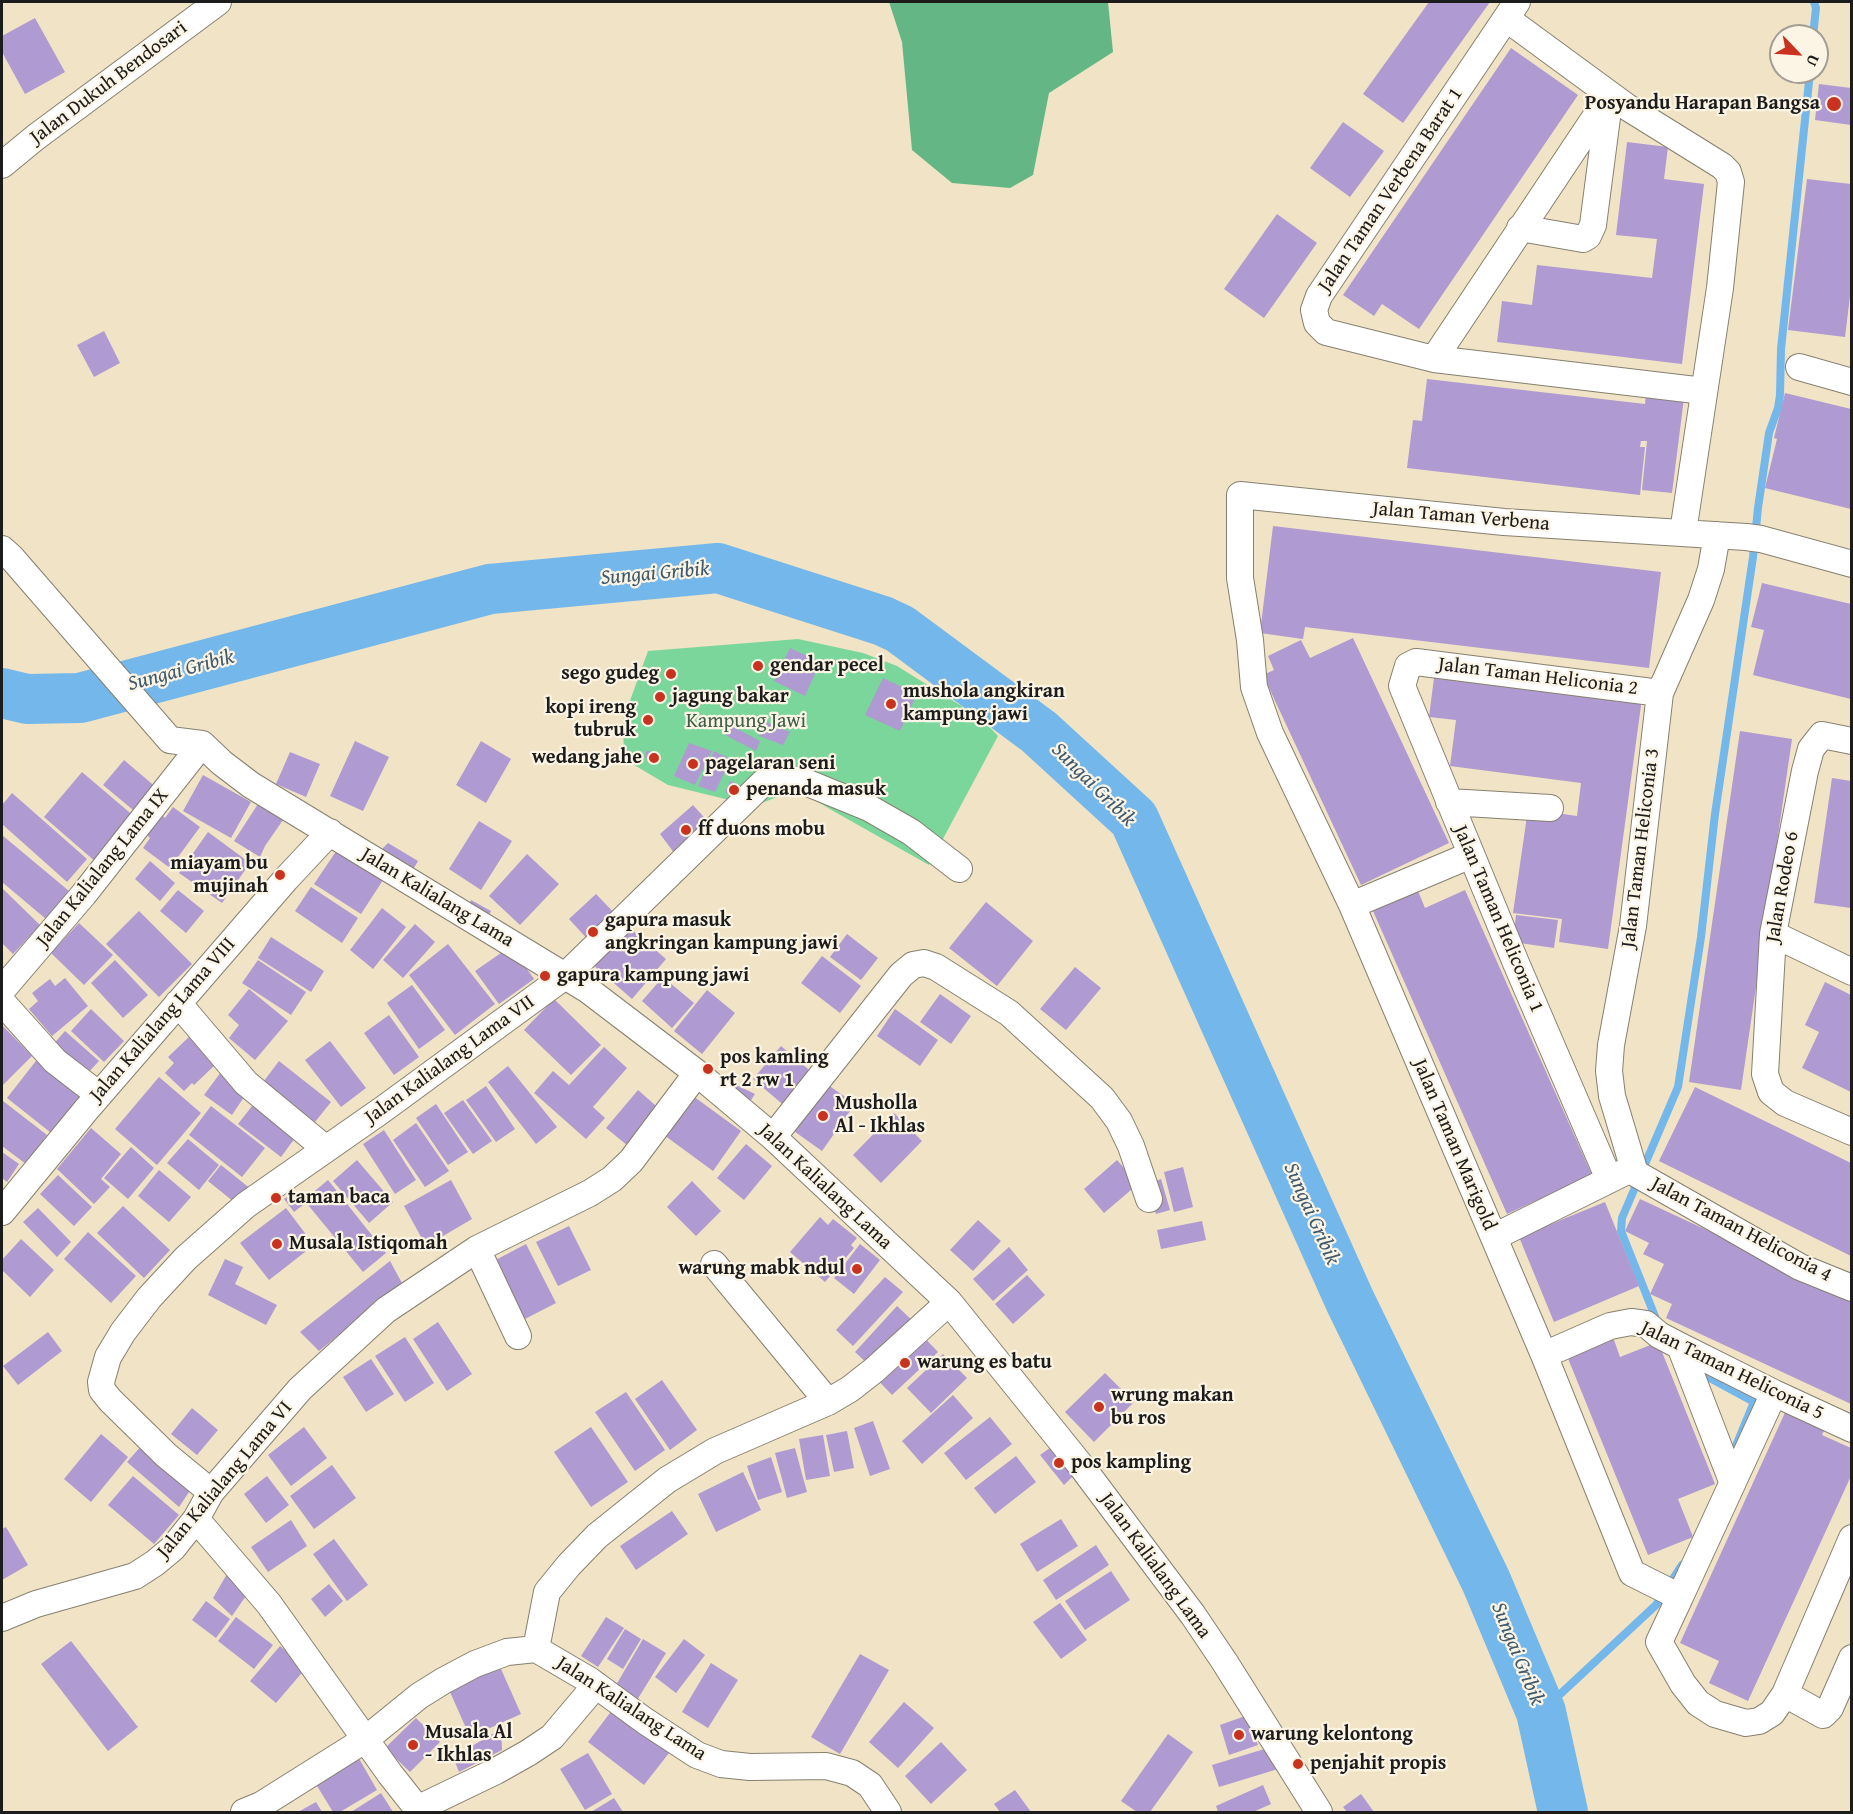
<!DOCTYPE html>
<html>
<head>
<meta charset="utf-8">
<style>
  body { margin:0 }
  #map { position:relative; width:1853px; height:1814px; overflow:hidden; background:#f1e3c5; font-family:"Gentium Book Plus",serif }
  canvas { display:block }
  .frame { position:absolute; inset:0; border:3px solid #1c1c1c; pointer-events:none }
  .north { position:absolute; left:1769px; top:24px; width:60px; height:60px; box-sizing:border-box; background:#fcf5e5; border:2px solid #a29e95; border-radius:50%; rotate:115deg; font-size:16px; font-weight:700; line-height:24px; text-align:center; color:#1c1c1c }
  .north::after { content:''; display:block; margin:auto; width:21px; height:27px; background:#c8321e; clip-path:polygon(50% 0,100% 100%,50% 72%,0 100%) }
</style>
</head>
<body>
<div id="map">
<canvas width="1853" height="1814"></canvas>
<div class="frame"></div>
<div class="north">U</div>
</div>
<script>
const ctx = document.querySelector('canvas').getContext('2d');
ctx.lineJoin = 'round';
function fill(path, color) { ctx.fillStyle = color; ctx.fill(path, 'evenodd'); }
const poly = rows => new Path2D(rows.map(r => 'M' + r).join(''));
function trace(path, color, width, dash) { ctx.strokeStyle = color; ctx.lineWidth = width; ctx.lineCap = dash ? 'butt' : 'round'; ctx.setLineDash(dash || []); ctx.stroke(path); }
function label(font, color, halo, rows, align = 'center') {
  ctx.font = font + ' "Gentium Book Plus",serif'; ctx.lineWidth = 4.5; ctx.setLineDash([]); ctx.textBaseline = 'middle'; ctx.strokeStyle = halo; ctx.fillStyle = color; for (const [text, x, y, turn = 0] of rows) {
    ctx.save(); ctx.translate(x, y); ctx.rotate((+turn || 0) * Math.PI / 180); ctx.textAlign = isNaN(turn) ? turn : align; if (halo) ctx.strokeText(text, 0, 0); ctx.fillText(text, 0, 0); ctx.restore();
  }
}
const green = poly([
  [798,639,863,653,897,666,981,718,998,736,929,865,828,808,798,789,754,806,668,785,624,759,623,720,648,651]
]);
const forest = poly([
  [889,2,1108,2,1113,52,1049,93,1033,175,1010,188,952,183,912,150,902,42]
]);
const stream = poly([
  [1813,36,1816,8,1814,2],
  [1658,1324,1621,1231,1622,1218,1678,1087,1701,937,1715,814,1753,557,1758,508,1769,433,1778,408,1780,395,1781,349,1810,72],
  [1697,1371,1754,1402,1733,1453],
  [1541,1712,1656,1605,1682,1565]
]);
const river = poly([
  [2,693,27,699,80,698,490,589,718,568,883,621,900,629,1039,732,1134,819,1350,1301,1486,1581,1541,1712,1563,1812]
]);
const building = poly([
  [1429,2,1490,2,1403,123,1363,94],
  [35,18,65,72,25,94,2,52,2,36],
  [1511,48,1578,95,1419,329,1382,304,1374,316,1343,295],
  [1819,84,1851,88,1851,125,1815,120],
  [1343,122,1384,151,1350,197,1310,168],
  [1627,142,1668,147,1664,179,1704,184,1682,364,1497,342,1502,301,1532,305,1537,265,1652,278,1657,239,1616,235],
  [1807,179,1851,184,1851,288,1845,337,1788,330],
  [1277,214,1317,243,1264,318,1224,289],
  [104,331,120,363,94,377,77,345],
  [1427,379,1645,404,1646,394,1684,398,1672,493,1642,490,1647,441,1641,441,1640,447,1645,447,1640,495,1407,468,1413,420,1422,421],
  [1785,393,1851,409,1851,509,1765,488,1777,439,1774,438],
  [1273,526,1661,572,1649,668,1305,627,1303,639,1260,633],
  [1762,583,1851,604,1851,699,1753,675,1764,630,1751,627],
  [1353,638,1449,843,1361,885,1263,675,1274,670,1268,656,1301,640,1310,658],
  [790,648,820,662,805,696,774,681],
  [1435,670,1642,698,1608,949,1559,942,1562,919,1513,913,1528,809,1577,816,1581,783,1450,766,1456,720,1429,717],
  [883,678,917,694,900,731,865,715],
  [766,722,790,732,783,745,759,736],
  [730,725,760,741,756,751,725,735],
  [1740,731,1792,739,1741,1090,1689,1082],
  [355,741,389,757,363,811,330,796],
  [481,741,511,759,486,803,456,785],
  [689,743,712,751,695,785,674,776],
  [647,750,659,756,655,763,645,757],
  [714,751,731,759,715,792,698,786],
  [290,752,320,764,306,797,276,784],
  [124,760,158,789,138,814,103,785],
  [82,772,136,818,97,863,44,817],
  [203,775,251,802,231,838,183,811],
  [1832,778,1851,781,1851,908,1814,903],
  [730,781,744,787,738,799,725,792],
  [12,793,87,859,67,882,2,824,2,805],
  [258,804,283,820,265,846,260,857,234,841],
  [693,805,711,825,678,858,660,834],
  [173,807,200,827,170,868,143,848,150,838,146,834,161,814,165,818],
  [479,821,512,841,481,890,449,869],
  [208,832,250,863,222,903,179,873],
  [2,835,69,891,46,919,2,882],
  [388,843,418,861,408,878,374,857],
  [337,850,383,880,361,914,314,884],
  [527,854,559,884,520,925,489,896],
  [150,861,175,883,160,901,135,879],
  [311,887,358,918,342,943,295,911],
  [2,888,40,925,13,954,2,943],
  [178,890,204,911,186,933,160,911],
  [1465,890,1592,1175,1507,1214,1373,911,1418,891,1425,908],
  [596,894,619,918,592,944,569,919],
  [471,900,491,911,484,925,466,913],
  [986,902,1033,941,997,986,949,948],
  [382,908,406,927,373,969,350,950],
  [139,911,192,964,159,997,106,944],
  [1516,915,1558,920,1554,948,1513,942],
  [79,923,113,955,84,985,51,953],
  [415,924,435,942,403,978,383,960],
  [625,924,666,959,632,999,591,963],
  [847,934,878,958,861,980,830,957],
  [271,937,324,971,311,992,258,958],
  [448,944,495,1004,455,1035,409,975],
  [511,946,534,979,499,1004,475,971],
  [822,956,861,986,840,1013,801,983],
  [115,960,148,995,123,1018,91,983],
  [258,960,306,992,291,1015,242,983],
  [1075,967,1101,988,1066,1030,1040,1009],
  [663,977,694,1003,672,1028,642,1001],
  [65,978,88,1006,52,1036,29,1009,38,1001,32,993,50,979,55,986],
  [1825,982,1851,995,1851,1092,1802,1068,1819,1032,1805,1025],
  [412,985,445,1030,419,1049,387,1003],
  [249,989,288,1021,255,1060,229,1038,239,1025,228,1015],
  [707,990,735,1013,702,1054,674,1031],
  [940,994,971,1016,951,1044,920,1022],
  [554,999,601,1045,571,1075,524,1030],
  [91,1009,124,1041,104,1062,71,1031],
  [895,1009,938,1040,920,1066,877,1036],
  [389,1015,419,1057,394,1075,364,1033],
  [2,1025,32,1056,2,1086],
  [65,1031,99,1061,85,1076,51,1047],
  [191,1035,217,1063,194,1085,192,1083,184,1091,165,1073,174,1063,168,1057],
  [330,1041,366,1088,341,1107,305,1060],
  [781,1046,815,1075,787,1108,753,1079],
  [604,1047,627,1068,593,1107,605,1118,586,1139,534,1093,553,1071,569,1085],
  [39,1057,88,1095,55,1136,7,1098],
  [279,1061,331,1102,315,1122,264,1081],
  [508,1066,557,1127,536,1144,488,1082],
  [221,1072,248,1091,232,1115,204,1095],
  [159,1077,201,1113,157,1165,115,1129],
  [728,1081,755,1094,745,1109,722,1090],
  [824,1082,855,1104,822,1151,791,1129],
  [486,1086,515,1129,496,1142,466,1100],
  [1695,1087,1851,1163,1851,1256,1659,1161],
  [638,1090,664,1113,633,1150,606,1128],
  [693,1096,741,1131,713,1171,664,1135],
  [463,1100,492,1141,473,1154,444,1113],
  [3,1101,47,1135,26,1164,2,1146],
  [256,1101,298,1134,281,1157,238,1124],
  [436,1104,468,1152,448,1165,416,1118],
  [211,1106,265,1148,242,1177,189,1135],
  [894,1113,922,1141,881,1183,853,1155],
  [416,1123,449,1171,425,1187,393,1140],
  [91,1128,121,1154,101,1179,110,1187,94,1204,57,1169],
  [384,1130,416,1180,395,1194,363,1144],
  [188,1139,219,1165,199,1190,167,1163],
  [746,1144,772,1166,744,1200,717,1178],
  [131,1147,154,1168,128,1199,104,1178],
  [2,1152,19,1164,7,1182,2,1178],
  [357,1160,393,1202,369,1223,333,1181],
  [1117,1160,1138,1184,1104,1213,1084,1189],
  [221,1165,252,1190,239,1206,208,1181],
  [1183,1167,1193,1207,1174,1212,1164,1172],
  [159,1170,191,1197,169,1222,138,1196],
  [58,1175,92,1207,74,1226,40,1194],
  [1161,1179,1170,1210,1156,1214,1147,1184],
  [328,1180,386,1253,363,1272,304,1200],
  [451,1180,472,1219,426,1246,404,1206],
  [692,1181,721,1211,696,1236,667,1207],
  [295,1192,303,1205,294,1212,284,1199],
  [1640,1199,1851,1297,1851,1404,1666,1318,1672,1304,1650,1294,1664,1264,1643,1254,1649,1243,1625,1231],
  [1605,1202,1639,1286,1554,1322,1519,1237],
  [123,1206,170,1250,144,1278,97,1233],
  [38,1208,71,1242,57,1257,23,1222],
  [286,1208,314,1245,269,1280,240,1243],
  [820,1217,828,1225,833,1219,857,1238,851,1245,854,1248,825,1282,790,1252],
  [978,1220,1001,1241,973,1271,950,1250],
  [1202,1221,1206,1240,1161,1249,1157,1230],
  [569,1226,591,1270,558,1286,536,1242],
  [88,1232,136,1276,111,1303,64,1259],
  [21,1239,54,1270,30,1297,2,1270,2,1260],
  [526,1244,556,1303,519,1322,490,1263],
  [860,1244,880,1260,854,1294,834,1278],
  [1009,1247,1028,1270,993,1301,973,1279],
  [225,1259,243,1267,235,1284,277,1305,266,1325,208,1295],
  [390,1261,402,1283,319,1351,300,1332],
  [1027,1275,1045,1295,1013,1324,995,1304],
  [885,1277,903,1292,853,1346,836,1330],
  [897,1306,916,1324,873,1369,855,1352],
  [438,1322,472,1374,447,1391,413,1339],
  [917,1330,938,1352,892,1395,872,1374],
  [48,1332,62,1351,18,1385,3,1366],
  [405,1337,434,1383,405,1402,375,1356],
  [1613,1337,1620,1357,1658,1342,1715,1484,1678,1499,1693,1537,1648,1555,1567,1356],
  [943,1354,967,1378,931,1413,907,1388],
  [371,1359,394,1394,366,1412,343,1377],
  [1105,1373,1134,1402,1094,1442,1065,1412],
  [662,1380,697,1430,670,1450,635,1399],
  [626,1392,665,1450,635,1471,595,1412],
  [953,1395,973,1418,922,1464,902,1441],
  [1788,1406,1827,1424,1822,1435,1851,1448,1851,1476,1748,1701,1709,1683,1719,1661,1680,1643],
  [192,1408,218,1430,197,1455,171,1434],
  [990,1417,1012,1444,966,1480,944,1453],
  [873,1421,890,1469,870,1476,854,1428],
  [304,1427,327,1458,291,1486,268,1455],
  [591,1427,628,1482,591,1507,554,1452],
  [847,1431,854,1468,834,1472,826,1435],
  [101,1434,128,1457,91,1502,64,1479],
  [823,1435,830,1476,806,1480,799,1439],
  [1057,1443,1079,1470,1064,1485,1040,1455],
  [143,1444,191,1489,179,1507,127,1462],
  [795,1448,807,1492,787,1498,775,1453],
  [1016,1456,1036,1482,995,1514,974,1488],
  [771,1457,782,1492,758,1500,747,1466],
  [332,1465,356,1498,314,1529,290,1496],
  [743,1472,761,1510,716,1532,698,1494],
  [133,1476,179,1515,154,1544,108,1505],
  [267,1476,289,1505,266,1523,244,1494],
  [672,1511,688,1534,636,1570,620,1546],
  [1061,1519,1078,1546,1037,1572,1020,1544],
  [291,1520,307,1546,268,1572,251,1547],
  [6,1527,28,1565,2,1580,2,1529],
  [334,1539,368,1585,347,1601,313,1554],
  [1096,1545,1109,1565,1056,1600,1043,1580],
  [1111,1571,1130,1600,1085,1630,1065,1601],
  [227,1574,248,1593,232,1616,213,1598],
  [329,1584,343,1601,325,1617,311,1599],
  [206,1601,230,1619,216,1638,192,1620],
  [1060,1603,1087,1640,1061,1659,1033,1622],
  [236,1617,273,1645,254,1669,218,1641],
  [606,1617,624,1628,598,1667,581,1656],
  [625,1629,641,1639,623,1669,607,1659],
  [643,1639,666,1653,634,1705,612,1692],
  [684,1639,705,1655,676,1693,655,1677],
  [71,1641,138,1727,108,1751,41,1664],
  [280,1646,306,1668,276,1703,250,1681],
  [860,1654,889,1670,840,1754,811,1737],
  [497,1660,521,1714,470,1737,446,1683],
  [711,1663,738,1680,708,1728,682,1712],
  [904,1702,934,1728,898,1768,869,1742],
  [613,1709,669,1753,644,1785,588,1742],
  [1248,1715,1258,1745,1229,1755,1220,1725],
  [416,1718,440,1742,410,1772,385,1748],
  [501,1729,502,1750,459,1772,453,1757],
  [1168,1734,1193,1752,1150,1812,1137,1812,1121,1801],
  [941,1742,967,1770,931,1804,905,1776],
  [1271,1747,1278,1769,1219,1787,1212,1765],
  [588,1753,612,1794,585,1810,560,1769],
  [357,1755,377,1790,340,1812,333,1812,314,1781],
  [1263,1785,1271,1804,1253,1812,1218,1812,1216,1806],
  [1015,1790,1031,1812,1000,1812,994,1804],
  [381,1793,393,1812,351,1812],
  [1361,1794,1374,1812,1347,1812,1343,1807],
  [614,1798,623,1812,591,1812],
  [316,1802,322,1812,298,1812]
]);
const street = poly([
  [1517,2,1319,296,1314,310,1317,323,1326,332,1434,359,1704,391],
  [1507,19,1627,107,1722,166,1728,172,1731,182,1720,288,1683,532],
  [2,165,36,137,218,2],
  [1520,228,1583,239,1588,236,1593,225,1609,102],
  [1434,359,1610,95],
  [1799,367,1852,382],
  [1717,535,1711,569,1701,600,1660,693,1633,926,1611,1045,1609,1071,1612,1096,1635,1173,1800,1267,1852,1288],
  [2,549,11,557,170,740,202,744,222,763,251,785,588,990,697,1073,773,1137,949,1302,1082,1467,1193,1615,1224,1661,1319,1812],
  [1852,564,1761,539,1746,537,1504,522,1240,495,1240,578,1250,640,1254,687,1270,733,1352,905,1544,1355,1632,1573,1680,1597,1659,1642,1683,1684,1698,1703,1715,1714,1746,1723,1759,1721,1772,1713,1785,1694,1852,1538],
  [1852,741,1822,735,1811,749,1805,771,1773,934,1765,1074,1771,1092,1785,1103,1852,1132],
  [1449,802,1550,808],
  [1352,905,1471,855],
  [1773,934,1852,972],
  [2,990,84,894,202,744],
  [2,1002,55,1061,99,1095],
  [178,1003,246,1083,326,1149],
  [773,1137,901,975,913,965,924,963,936,967,1009,1013,1102,1098,1119,1121,1131,1146,1149,1199],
  [1609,1179,1516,963,1402,686,1408,666,1416,662,1660,693],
  [2,1212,86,1110,286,879,330,832],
  [1494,1237,1625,1172],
  [477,1249,518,1336],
  [714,1264,828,1402],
  [1680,1346,1732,1481],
  [1544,1355,1610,1326,1631,1322,1646,1324,1659,1335,1680,1346,1774,1393,1852,1429],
  [211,1492,166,1455,110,1400,102,1390,101,1382,108,1357,123,1332,149,1298,186,1258,246,1205,382,1110,565,976,764,782,781,778,803,781,869,808,911,832,959,869],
  [196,1519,269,1604,390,1774,420,1812],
  [1680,1597,1774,1393],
  [2,1618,36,1604,135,1576,155,1563,173,1548,196,1519,211,1492,300,1389,386,1310,477,1249,590,1193,612,1179,631,1161,697,1073],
  [536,1649,547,1592,569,1565,597,1536,667,1480,715,1451,828,1402,850,1389,873,1371,949,1302],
  [536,1649,589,1680,645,1721,697,1755,721,1764,750,1767,826,1766,852,1773,870,1785,888,1812],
  [1785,1694,1823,1715,1830,1708,1852,1658],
  [417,1809,496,1771,528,1753,552,1737,596,1685],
  [244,1812,261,1805,366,1739,419,1696,443,1681,475,1664,507,1652,536,1649]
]);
const markers = [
  [1834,104,8,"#c8321e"],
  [758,666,6,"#c8321e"],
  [671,674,6,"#c8321e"],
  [660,697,6,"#c8321e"],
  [891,704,6,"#c8321e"],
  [648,720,6,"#c8321e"],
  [654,758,6,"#c8321e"],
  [693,764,6,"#c8321e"],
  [734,790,6,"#c8321e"],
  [686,830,6,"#c8321e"],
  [280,875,6,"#c8321e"],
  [593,932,6,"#c8321e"],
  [545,976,6,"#c8321e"],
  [708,1069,6,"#c8321e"],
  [823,1116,6,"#c8321e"],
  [276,1198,6,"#c8321e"],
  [277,1244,6,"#c8321e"],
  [857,1269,6,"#c8321e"],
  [905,1363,6,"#c8321e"],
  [1099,1407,6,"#c8321e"],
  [1059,1463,6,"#c8321e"],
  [1239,1735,6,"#c8321e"],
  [413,1745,6,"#c8321e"],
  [1298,1764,6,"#c8321e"]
];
const streetNames = [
  ["Jalan Dukuh Bendosari",109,83,-37],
  ["Jalan Taman Verbena Barat 1",1391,190,-56],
  ["Jalan Taman Verbena",1461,517,5],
  ["Jalan Taman Heliconia 2",1538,677,7],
  ["Jalan Taman Heliconia 3",1641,848,-83],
  ["Jalan Kalialang Lama IX",103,868,-51],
  ["Jalan Rodeo 6",1783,887,-80],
  ["Jalan Kalialang Lama",437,898,31],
  ["Jalan Taman Heliconia 1",1498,919,67],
  ["Jalan Kalialang Lama VIII",163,1020,-49],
  ["Jalan Kalialang Lama VII",450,1060,-36],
  ["Jalan Taman Marigold",1454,1145,67],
  ["Jalan Kalialang Lama",825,1187,43],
  ["Jalan Taman Heliconia 4",1741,1230,28],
  ["Jalan Taman Heliconia 5",1732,1371,26],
  ["Jalan Kalialang Lama VI",225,1480,-50],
  ["Jalan Kalialang Lama",1155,1566,54],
  ["Jalan Kalialang Lama",631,1709,33]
];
const poiNames = [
  ["Posyandu Harapan Bangsa",1820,104,"right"],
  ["gendar pecel",770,666],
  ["sego gudeg",659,674,"right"],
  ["mushola angkiran",903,692],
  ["kampung jawi",903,715],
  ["jagung bakar",672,697],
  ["kopi ireng",636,708,"right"],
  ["tubruk",636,731,"right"],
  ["wedang jahe",642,758,"right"],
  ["pagelaran seni",705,764],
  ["penanda masuk",746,790],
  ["ff duons mobu",698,830],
  ["miayam bu",268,864,"right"],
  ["mujinah",268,887,"right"],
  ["gapura masuk",605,921],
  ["angkringan kampung jawi",605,944],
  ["gapura kampung jawi",557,976],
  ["pos kamling",720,1058],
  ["rt 2 rw 1",720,1081],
  ["Musholla",835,1104],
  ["Al - Ikhlas",835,1127],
  ["taman baca",288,1198],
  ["Musala Istiqomah",289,1244],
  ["warung mabk ndul",845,1269,"right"],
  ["warung es batu",917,1363],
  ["wrung makan",1111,1396],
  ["bu ros",1111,1419],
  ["pos kampling",1071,1463],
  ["Musala Al",425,1733],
  ["- Ikhlas",425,1756],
  ["warung kelontong",1251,1735],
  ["penjahit propis",1310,1764]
];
const parkNames = [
  ["Kampung Jawi",746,722]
];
const waterNames = [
  ["Sungai Gribik",655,574,-5],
  ["Sungai Gribik",181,671,-15],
  ["Sungai Gribik",1093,785,45],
  ["Sungai Gribik",1311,1214,66],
  ["Sungai Gribik",1517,1654,68]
];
fill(green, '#7bd69c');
fill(forest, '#64b784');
trace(stream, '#74b7ea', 8);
trace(river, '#74b7ea', 50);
fill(building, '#af9ad1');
trace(street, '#868070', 28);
trace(street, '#fff', 26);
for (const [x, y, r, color] of markers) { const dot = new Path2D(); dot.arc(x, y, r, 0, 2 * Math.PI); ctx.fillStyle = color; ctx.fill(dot); trace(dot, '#fcf5e5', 2); }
label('20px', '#1c1c1c', '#fcf5e5', streetNames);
label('bold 20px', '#1c1c1c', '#fcf5e5', poiNames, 'left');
label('20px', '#3d5d49', '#fcf5e5', parkNames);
label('italic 21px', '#3f5a6e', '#fcf5e5', waterNames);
</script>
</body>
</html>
